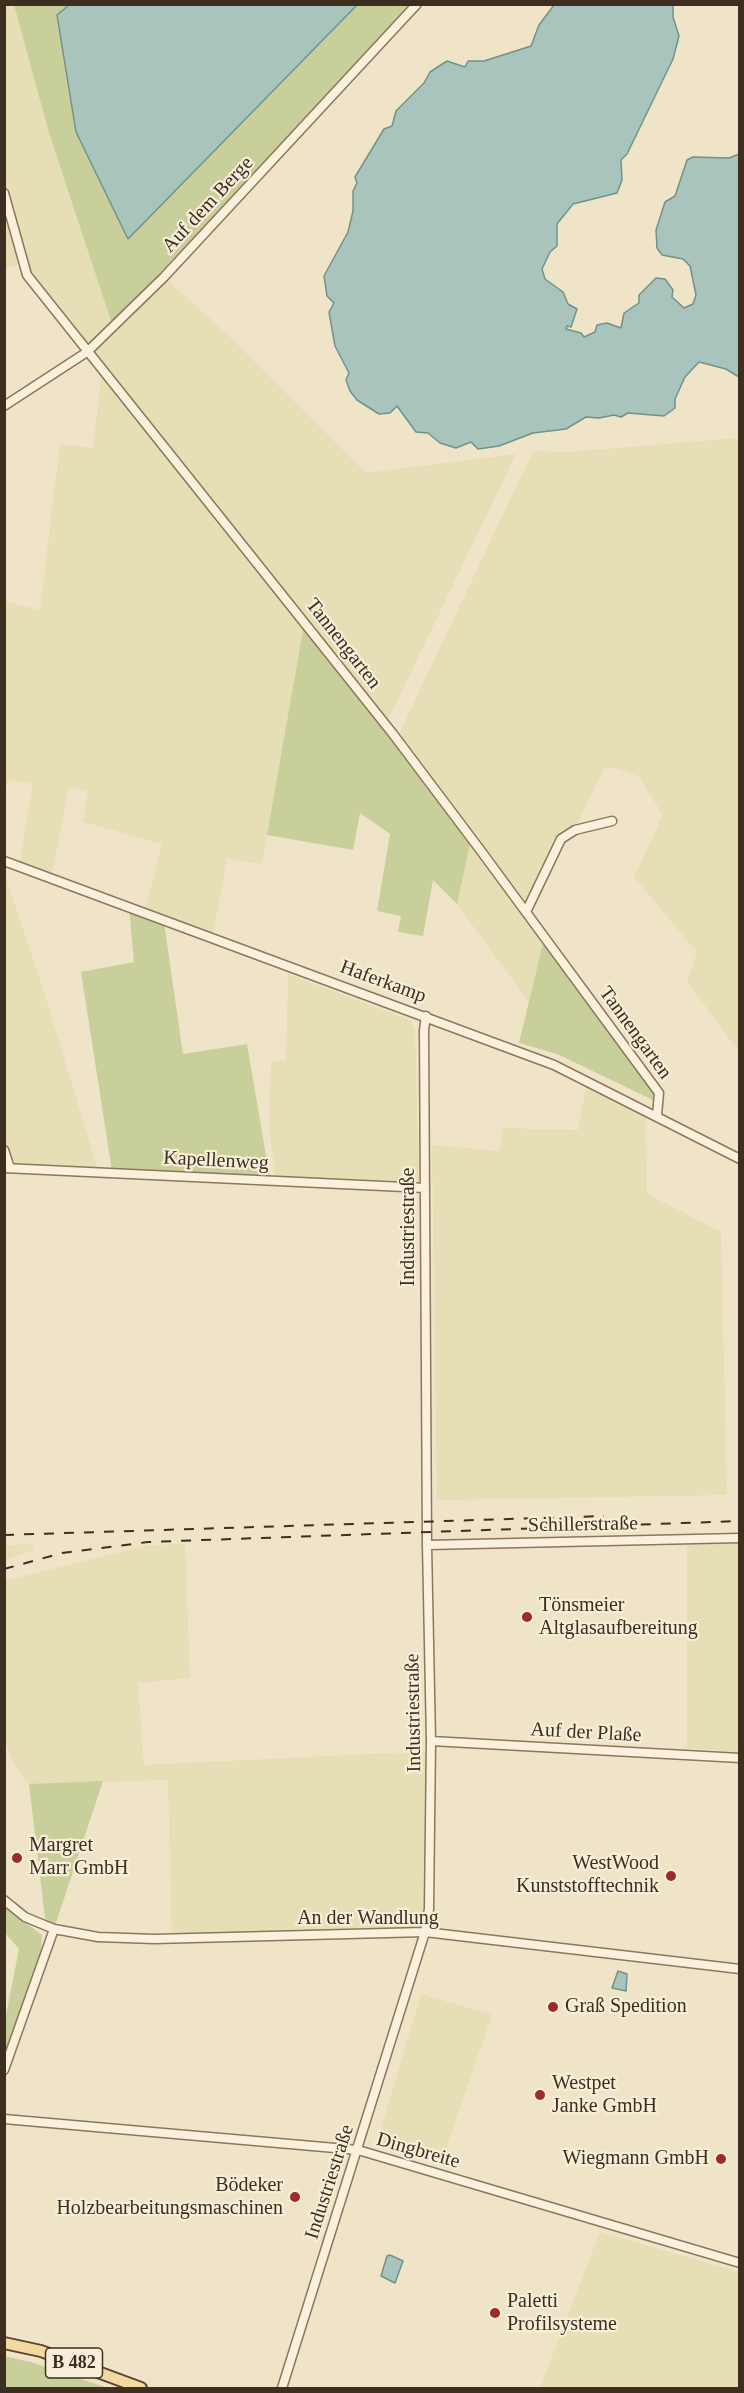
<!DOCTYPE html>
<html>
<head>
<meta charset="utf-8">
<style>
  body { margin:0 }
  #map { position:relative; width:744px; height:2393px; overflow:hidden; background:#f0e4c8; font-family:Georgia,serif }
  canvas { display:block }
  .frame { position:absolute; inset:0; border:6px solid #3d2e20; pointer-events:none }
</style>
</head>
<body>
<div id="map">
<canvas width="744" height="2393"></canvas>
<div class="frame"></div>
</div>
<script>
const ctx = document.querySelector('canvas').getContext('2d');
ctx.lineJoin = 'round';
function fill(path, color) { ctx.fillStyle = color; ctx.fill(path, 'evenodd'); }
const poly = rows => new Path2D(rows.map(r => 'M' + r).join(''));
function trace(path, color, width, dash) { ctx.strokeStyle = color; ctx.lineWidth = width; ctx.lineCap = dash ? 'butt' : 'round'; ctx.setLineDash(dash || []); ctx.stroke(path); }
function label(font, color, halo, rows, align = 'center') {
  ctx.font = font + ' Georgia,serif'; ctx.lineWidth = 4.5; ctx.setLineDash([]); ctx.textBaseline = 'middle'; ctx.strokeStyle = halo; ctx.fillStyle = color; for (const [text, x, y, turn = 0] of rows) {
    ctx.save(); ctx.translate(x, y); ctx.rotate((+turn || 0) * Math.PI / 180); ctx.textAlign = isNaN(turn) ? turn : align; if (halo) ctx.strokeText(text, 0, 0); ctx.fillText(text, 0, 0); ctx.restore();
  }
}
const farmland = poly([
  [4,5,14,5,49,133,112,324,92,344,84,345,33,280,21,251,5,184],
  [4,202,19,264,5,268,4,268],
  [164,277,227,334,366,473,516,454,387,722,95,358,94,350],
  [102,373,304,624,262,864,227,858,213,935,146,909,162,844,83,822,88,791,69,787,52,874,20,862,33,784,9,780,5,792,4,601,40,610,60,444,93,448],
  [739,438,739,1052,687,981,697,952,634,877,663,815,638,776,611,767,604,769,578,822,561,831,553,840,524,905,398,736,533,451,569,452],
  [471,839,544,939,529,1002,457,904],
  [4,873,40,979,99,1173,17,1167,11,1160,5,1142],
  [288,974,410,1020,415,1030,419,1183,276,1179,269,1127,271,1062,286,1060],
  [587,1082,646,1117,647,1194,721,1232,727,1495,437,1500,432,1145,500,1151,503,1128,578,1130],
  [739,1539,739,1752,687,1748,687,1540],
  [33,1544,34,1550,5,1560,5,1545],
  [185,1544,190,1678,138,1683,144,1765,431,1751,425,1932,172,1938,168,1780,29,1784,11,1759,4,1738,4,1581,149,1545],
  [421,1994,492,2015,441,2163,377,2142],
  [600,2232,739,2272,739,2388,540,2388]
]);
const green = poly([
  [14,5,70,5,57,15,128,239,357,5,413,5,112,324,49,133],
  [304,624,471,839,457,904,433,880,423,936,398,932,401,916,377,911,390,834,360,813,353,850,267,835],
  [129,908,164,922,183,1054,247,1044,270,1179,112,1171,81,972,134,962],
  [544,939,654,1090,653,1100,557,1054,519,1043],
  [103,1781,54,1929,45,1918,29,1784],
  [5,1907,42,1935,41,1950,5,2054,5,2020,19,1949,5,1933],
  [4,2356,31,2362,108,2388,5,2388]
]);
const water = poly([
  [70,4,357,4,357,5,128,239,76,132,57,15,70,4],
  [554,5,673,5,673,17,679,36,673,59,627,154,621,160,622,180,617,193,573,204,557,224,557,246,550,252,542,269,545,279,563,292,568,304,577,309,571,327,567,326,566,329,581,333,584,337,595,332,597,325,607,323,621,328,624,313,639,303,639,295,656,278,665,279,673,290,672,297,684,308,693,304,696,295,690,266,683,259,662,255,657,248,656,230,665,202,675,196,687,160,693,157,729,158,739,154,739,377,726,369,699,362,685,377,675,399,675,408,664,416,628,413,621,417,614,415,599,418,586,417,566,429,533,433,499,446,478,449,471,442,456,448,440,443,428,433,416,432,397,406,390,413,379,414,357,400,350,391,346,380,349,373,335,346,329,312,334,303,327,296,324,276,348,232,353,211,353,191,357,183,355,177,384,129,392,126,396,111,424,83,430,72,447,61,465,67,468,61,484,61,531,46,539,25,554,5],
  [618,1971,627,1974,626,1991,612,1988,618,1971],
  [390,2255,403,2261,395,2283,381,2276,387,2256,390,2255]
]);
const minor = poly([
  [4,193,27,275,393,734,481,851,659,1093,657,1115],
  [4,406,87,352,164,277,417,4],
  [4,861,554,1065,740,1159],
  [526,912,561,839,575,830,612,821],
  [4,1150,10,1168],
  [4,1168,425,1188],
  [427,1545,740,1538],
  [431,1741,740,1758],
  [4,1900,25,1917,54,1929,98,1937,154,1939,425,1932,740,1969],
  [4,2070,54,1929],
  [4,2119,358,2150,740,2263],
  [282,2388,425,1932,429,1909,431,1741,427,1545,424,1030,426,1016]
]);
const major = poly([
  [4,2343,41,2351,141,2388]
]);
const rail = poly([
  [4,1535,604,1516],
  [4,1569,62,1553,148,1542,740,1521]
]);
const markers = [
  [527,1617,6,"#9e2a2b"],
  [17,1858,6,"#9e2a2b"],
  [671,1876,6,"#9e2a2b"],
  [553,2007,6,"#9e2a2b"],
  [540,2095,6,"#9e2a2b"],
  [721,2159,6,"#9e2a2b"],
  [295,2197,6,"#9e2a2b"],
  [495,2313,6,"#9e2a2b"]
];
const shields = [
  [74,2363,57]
];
const shieldNames = [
  ["B 482",74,2363]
];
const streetNames = [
  ["Auf dem Berge",208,205,-47],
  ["Tannengarten",343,644,52],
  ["Haferkamp",383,982,20],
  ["Tannengarten",635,1033,54],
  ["Kapellenweg",216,1161,3],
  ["Industriestraße",409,1227,-90],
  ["Schillerstraße",583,1525,-1],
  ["Industriestraße",414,1713,-91],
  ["Auf der Plaße",586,1733,3],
  ["An der Wandlung",368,1919],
  ["Dingbreite",418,2151,16],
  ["Industriestraße",330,2182,-72]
];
const poiNames = [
  ["Tönsmeier",539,1606],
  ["Altglasaufbereitung",539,1629],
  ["Margret",29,1846],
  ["Marr GmbH",29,1869],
  ["WestWood",659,1864,"right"],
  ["Kunststofftechnik",659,1887,"right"],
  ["Graß Spedition",565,2007],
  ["Westpet",552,2084],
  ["Janke GmbH",552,2107],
  ["Wiegmann GmbH",709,2159,"right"],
  ["Bödeker",283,2186,"right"],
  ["Holzbearbeitungsmaschinen",283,2209,"right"],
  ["Paletti",507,2302],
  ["Profilsysteme",507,2325]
];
fill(farmland, '#e6deb5');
fill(green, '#c9cf9b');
fill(water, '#a9c4bc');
trace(water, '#6f938a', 1.5);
trace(minor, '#8d765c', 11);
trace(major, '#5b4430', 14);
trace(minor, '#faf1dc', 8);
trace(major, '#f3d9a0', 10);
trace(rail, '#3d2e20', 2, [10, 10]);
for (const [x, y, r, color] of markers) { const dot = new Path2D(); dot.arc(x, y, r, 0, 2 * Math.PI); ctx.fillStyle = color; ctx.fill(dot); trace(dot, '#f7eed8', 2); }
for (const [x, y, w] of shields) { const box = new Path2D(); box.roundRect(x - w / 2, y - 15, w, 30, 4.5); ctx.fillStyle = '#f7eed8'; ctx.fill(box); trace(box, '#3d2e20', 1.5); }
label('bold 18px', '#3d2e20', null, shieldNames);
label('20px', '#3d2e20', '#f7eed8', streetNames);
label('20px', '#3d2e20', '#f7eed8', poiNames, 'left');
</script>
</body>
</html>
